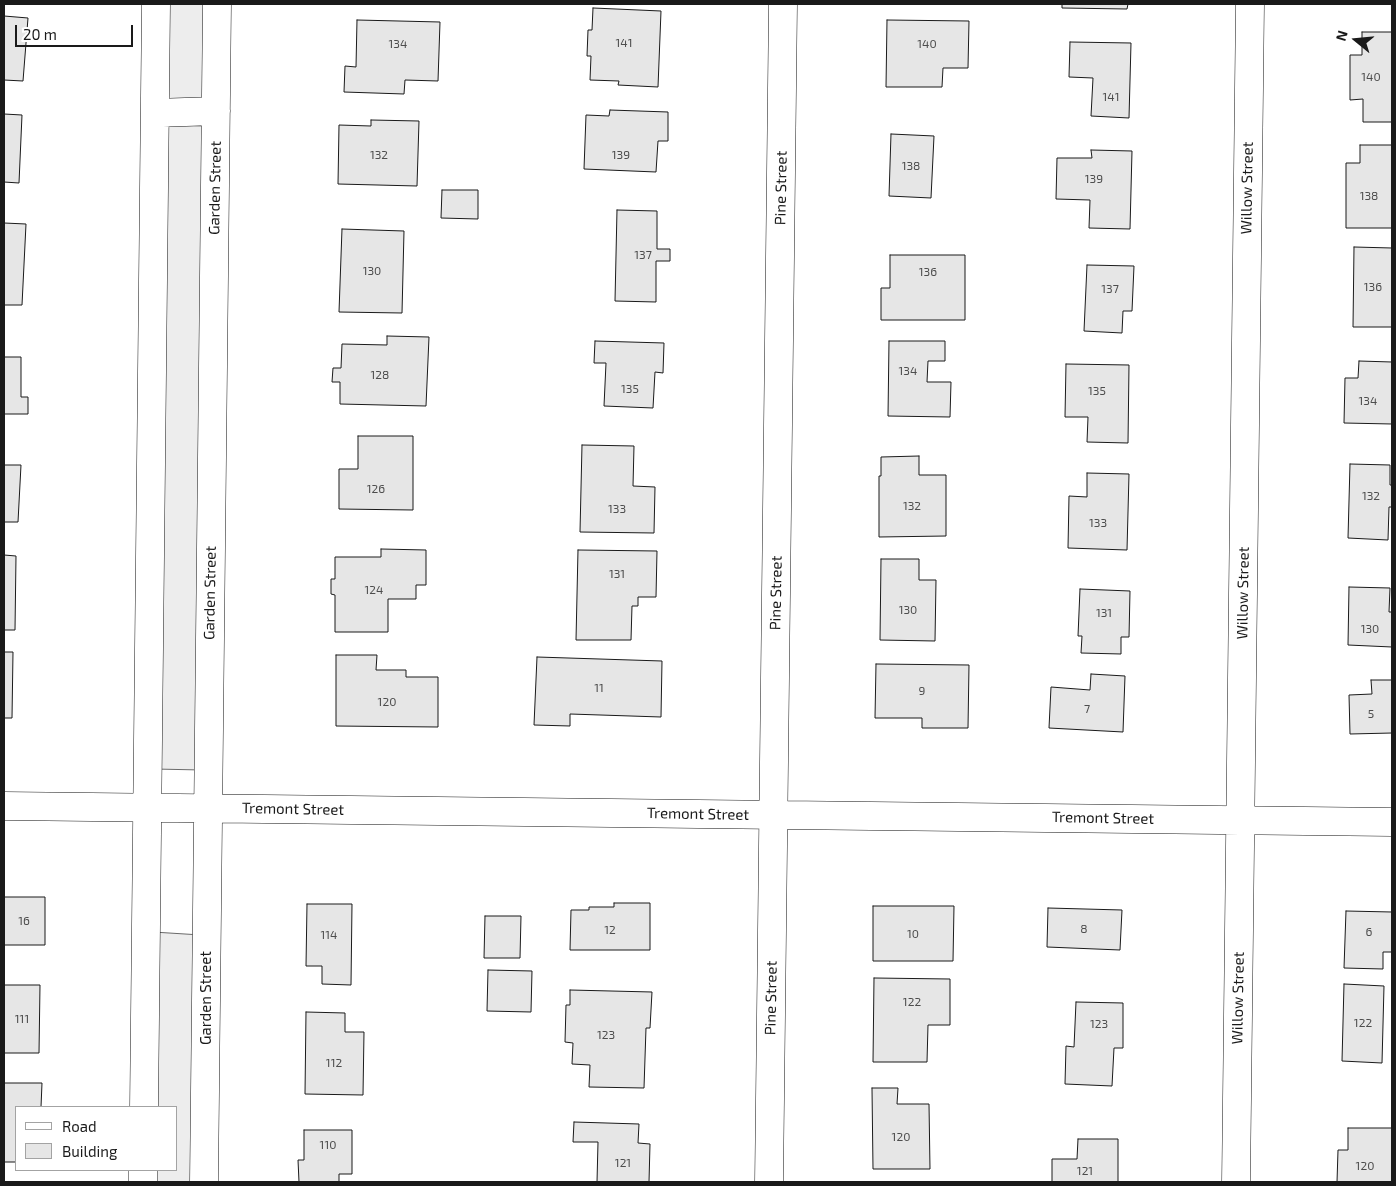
<!DOCTYPE html>
<html>
<head>
<meta charset="utf-8">
<style>
  body { margin:0 }
  #map { position:relative; width:1396px; height:1186px; overflow:hidden; background:#fff; font-family:"Exo 2",sans-serif }
  canvas { display:block }
  .frame { position:absolute; inset:0; border:5px solid #1a1a1a; pointer-events:none }
  .legend { position:absolute; left:15px; top:1106px; width:162px; height:65px; box-sizing:border-box; background:#fff; border:1px solid #a3a3a3; margin:0; padding:6px 9px; list-style:none; font-size:15px; color:#1a1a1a }
  .legend li { display:flex; align-items:center; gap:10px; height:25px }
  .legend b { width:25px; border:1px solid #a3a3a3 }
  .north { position:absolute; left:1331px; top:15px; width:50px; height:50px; -webkit-text-stroke:4px #fff; paint-order:stroke; rotate:287deg; font-size:14px; font-weight:700; line-height:20px; text-align:center; color:#1a1a1a }
  .north::after { content:''; display:block; margin:auto; width:18px; height:22px; background:#1a1a1a; clip-path:polygon(50% 0,100% 100%,50% 72%,0 100%) }
  .scale { position:absolute; left:15px; top:25px; width:118px; height:22px; box-sizing:border-box; border:2px solid #1a1a1a; border-top:0; padding-left:6px; font-size:15px; line-height:18px; white-space:nowrap; color:#1a1a1a; -webkit-text-stroke:4px #fff; paint-order:stroke }
</style>
</head>
<body>
<div id="map">
<canvas width="1396" height="1186"></canvas>
<div class="frame"></div>
<ul class="legend">
<li><b style="height:6px;background:#fff"></b>Road</li>
<li><b style="height:14px;background:#e6e6e6"></b>Building</li>
</ul>
<div class="north">N</div>
<div class="scale">20 m</div>
</div>
<script>
const ctx = document.querySelector('canvas').getContext('2d');
ctx.lineJoin = 'round';
function fill(path, color) { ctx.fillStyle = color; ctx.fill(path, 'evenodd'); }
const poly = rows => new Path2D(rows.map(r => 'M' + r).join(''));
function trace(path, color, width, dash) { ctx.strokeStyle = color; ctx.lineWidth = width; ctx.lineCap = dash ? 'butt' : 'round'; ctx.setLineDash(dash || []); ctx.stroke(path); }
function label(font, color, halo, rows, align = 'center') {
  ctx.font = font + ' "Exo 2",sans-serif'; ctx.lineWidth = 4; ctx.setLineDash([]); ctx.textBaseline = 'middle'; ctx.strokeStyle = halo; ctx.fillStyle = color; for (const [text, x, y, turn = 0] of rows) {
    ctx.save(); ctx.translate(x, y); ctx.rotate((+turn || 0) * Math.PI / 180); ctx.textAlign = isNaN(turn) ? turn : align; if (halo) ctx.strokeText(text, 0, 0); ctx.fillText(text, 0, 0); ctx.restore();
  }
}
const built = poly([
  [162,4,212,4,202,770,154,769,162,4],
  [153,932,201,935,198,1182,151,1182,151,1170,176,1170,176,1107,151,1107,153,932]
]);
const building = poly([
  [1062,4,1128,4,1127,9,1062,8,1062,4],
  [593,8,661,11,658,87,618,85,619,81,590,80,591,56,587,56,588,30,592,30,593,8],
  [4,16,28,18,23,81,4,80,4,16],
  [357,20,440,22,438,81,405,80,404,94,344,92,345,66,356,67,357,20],
  [887,20,969,21,968,68,943,68,942,87,886,87,887,20],
  [1362,32,1392,32,1392,122,1363,122,1363,99,1350,100,1350,55,1362,55,1362,32],
  [1070,42,1131,43,1129,118,1091,116,1093,78,1069,77,1070,42],
  [610,110,668,112,668,141,658,141,656,172,584,169,586,115,609,116,610,110],
  [4,114,22,115,19,183,4,182,4,114],
  [371,120,419,121,417,186,338,184,339,125,371,126,371,120],
  [891,134,934,136,931,198,889,196,891,134],
  [1360,145,1392,145,1392,228,1346,228,1346,163,1360,163,1360,145],
  [1091,150,1132,151,1130,229,1089,228,1090,200,1056,199,1057,158,1092,158,1091,150],
  [442,190,478,190,478,219,441,218,442,190],
  [617,210,657,211,657,249,670,249,670,261,656,261,656,302,615,301,617,210],
  [4,223,26,224,22,305,4,305,4,223],
  [342,229,404,231,402,313,339,312,342,229],
  [1354,247,1392,248,1392,327,1353,327,1354,247],
  [890,255,965,255,965,320,881,320,881,288,890,288,890,255],
  [1087,265,1134,266,1132,311,1123,311,1122,333,1084,331,1087,265],
  [387,336,429,337,426,406,340,404,340,382,332,382,333,368,341,368,342,344,387,345,387,336],
  [595,341,664,343,663,373,655,372,653,408,604,406,606,363,594,363,595,341],
  [889,341,945,341,945,361,928,361,927,382,951,382,950,417,888,416,889,341],
  [4,357,21,357,21,397,28,397,28,414,4,414,4,357],
  [1359,361,1392,362,1392,424,1344,423,1345,378,1358,378,1359,361],
  [1066,364,1129,365,1128,443,1087,442,1088,417,1065,417,1066,364],
  [358,436,413,436,413,510,339,509,339,469,358,469,358,436],
  [582,445,634,446,633,486,655,487,654,533,580,532,582,445],
  [919,456,919,475,946,475,946,536,879,537,879,476,881,476,881,457,919,456],
  [1350,464,1390,465,1390,485,1392,485,1392,507,1389,507,1388,540,1348,538,1350,464],
  [4,465,21,465,18,522,4,522,4,465],
  [1087,473,1129,474,1127,550,1068,548,1069,496,1087,497,1087,473],
  [381,549,426,550,426,585,416,585,416,599,388,599,388,632,335,632,335,595,331,594,331,579,335,579,335,557,381,557,381,549],
  [578,550,657,551,656,597,638,597,638,606,632,606,631,640,576,640,578,550],
  [4,555,16,556,15,630,4,630,4,555],
  [881,559,919,559,919,580,936,580,935,641,880,640,881,559],
  [1349,587,1390,588,1389,612,1392,612,1392,647,1348,645,1349,587],
  [1080,589,1130,591,1129,637,1121,637,1121,654,1081,653,1082,636,1078,636,1080,589],
  [4,652,13,652,12,718,4,718,4,652],
  [336,655,377,655,376,670,406,670,406,677,438,677,438,727,336,726,336,655],
  [537,657,662,661,661,717,570,714,570,726,534,725,537,657],
  [876,664,969,665,968,728,922,728,922,718,875,718,876,664],
  [1091,674,1125,676,1123,732,1049,728,1051,687,1090,690,1091,674],
  [1371,680,1392,680,1392,733,1350,734,1349,695,1372,694,1371,680],
  [4,897,45,897,45,945,4,945,4,897],
  [614,903,650,903,650,950,570,950,571,910,589,910,589,907,614,907,614,903],
  [307,904,352,904,351,985,322,984,322,966,306,966,307,904],
  [873,906,954,906,953,961,873,961,873,906],
  [1048,908,1122,910,1120,950,1047,947,1048,908],
  [1346,911,1392,912,1392,952,1383,952,1383,969,1344,968,1346,911],
  [485,916,521,916,520,958,484,958,485,916],
  [488,970,532,971,531,1012,487,1011,488,970],
  [874,978,950,979,950,1025,928,1025,927,1062,873,1062,874,978],
  [1344,984,1384,986,1382,1063,1342,1061,1344,984],
  [4,985,40,985,39,1053,4,1053,4,985],
  [570,990,652,992,650,1028,646,1028,644,1088,589,1087,590,1065,572,1064,573,1043,565,1042,566,1005,570,1005,570,990],
  [1076,1002,1123,1003,1123,1048,1114,1048,1112,1086,1065,1084,1066,1046,1074,1047,1076,1002],
  [306,1012,345,1013,345,1032,364,1032,363,1095,305,1094,306,1012],
  [4,1083,42,1083,41,1107,16,1107,16,1162,4,1162,4,1083],
  [872,1088,898,1088,897,1104,929,1104,930,1169,873,1169,872,1088],
  [574,1122,639,1124,638,1143,650,1144,649,1182,597,1182,598,1142,573,1142,574,1122],
  [1348,1128,1392,1128,1392,1182,1337,1182,1338,1150,1348,1150,1348,1128],
  [304,1130,352,1130,352,1174,339,1174,339,1182,299,1182,298,1160,304,1160,304,1130],
  [1078,1139,1118,1139,1118,1182,1052,1182,1052,1159,1077,1159,1078,1139]
]);
const street = poly([
  [155,113,216,111],
  [4,806,1392,822],
  [144,1107,156,4],
  [143,1182,143,1170],
  [204,1182,217,4],
  [769,1182,783,4],
  [1236,1182,1250,4]
]);
const numberNames = [
  ["141",624,43],
  ["134",398,44],
  ["140",927,44],
  ["140",1371,77],
  ["141",1111,97],
  ["132",379,155],
  ["139",621,155],
  ["138",911,166],
  ["139",1094,179],
  ["138",1369,196],
  ["137",643,255],
  ["130",372,271],
  ["136",928,272],
  ["136",1373,287],
  ["137",1110,289],
  ["134",908,371],
  ["128",380,375],
  ["135",630,389],
  ["135",1097,391],
  ["134",1368,401],
  ["126",376,489],
  ["132",1371,496],
  ["132",912,506],
  ["133",617,509],
  ["133",1098,523],
  ["131",617,574],
  ["124",374,590],
  ["130",908,610],
  ["131",1104,613],
  ["130",1370,629],
  ["11",599,688],
  ["9",922,691],
  ["120",387,702],
  ["7",1087,709],
  ["5",1371,714],
  ["16",24,921],
  ["8",1084,929],
  ["12",610,930],
  ["6",1369,932],
  ["10",913,934],
  ["114",329,935],
  ["122",912,1002],
  ["111",22,1019],
  ["122",1363,1023],
  ["123",1099,1024],
  ["123",606,1035],
  ["112",334,1063],
  ["120",901,1137],
  ["110",328,1145],
  ["121",623,1163],
  ["120",1365,1166],
  ["121",1085,1171]
];
const streetNames = [
  ["Garden Street",215,188,-89],
  ["Pine Street",781,188,-89],
  ["Willow Street",1247,188,-89],
  ["Garden Street",210,593,-89],
  ["Pine Street",776,593,-89],
  ["Willow Street",1243,593,-89],
  ["Tremont Street",293,809,1],
  ["Tremont Street",698,814,1],
  ["Tremont Street",1103,818,1],
  ["Garden Street",206,998,-90],
  ["Pine Street",771,998,-89],
  ["Willow Street",1238,998,-89]
];
fill(built, '#ededed');
trace(built, '#6a6a6a', 1);
fill(building, '#e6e6e6');
trace(building, '#1a1a1a', 1);
trace(street, '#1a1a1a', 29);
trace(street, '#fff', 28);
label('12px', '#4d4d4d', null, numberNames);
label('15px', '#1a1a1a', '#fff', streetNames);
</script>
</body>
</html>
